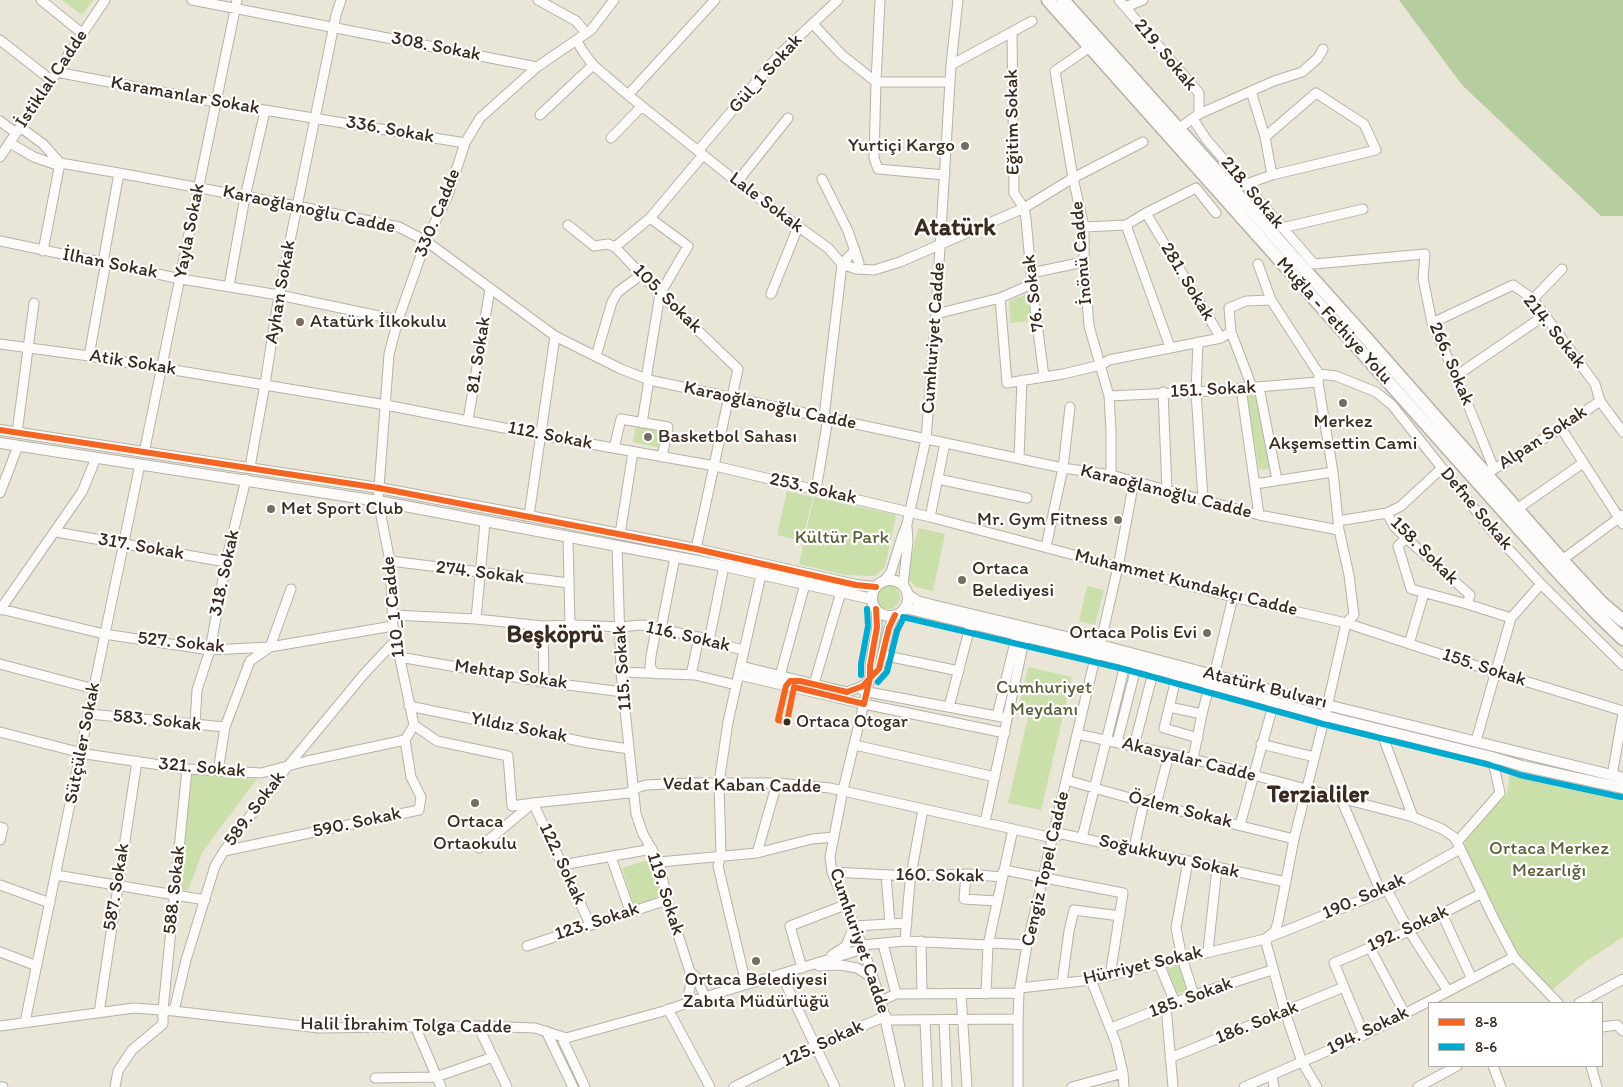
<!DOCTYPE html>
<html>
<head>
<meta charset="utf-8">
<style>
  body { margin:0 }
  #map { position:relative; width:1623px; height:1087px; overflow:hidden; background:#e9e5d7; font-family:Itim,sans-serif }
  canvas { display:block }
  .legend { position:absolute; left:1428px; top:1002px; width:175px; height:65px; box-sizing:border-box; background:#fff; border:1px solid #b1aaa5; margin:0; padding:6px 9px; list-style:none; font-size:15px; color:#3b2a1e }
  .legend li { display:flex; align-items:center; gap:10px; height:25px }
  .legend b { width:25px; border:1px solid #b1aaa5 }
</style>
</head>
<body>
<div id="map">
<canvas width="1623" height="1087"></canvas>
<ul class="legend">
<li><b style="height:6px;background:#f26522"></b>8-8</li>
<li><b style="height:6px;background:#00a9ce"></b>8-6</li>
</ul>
</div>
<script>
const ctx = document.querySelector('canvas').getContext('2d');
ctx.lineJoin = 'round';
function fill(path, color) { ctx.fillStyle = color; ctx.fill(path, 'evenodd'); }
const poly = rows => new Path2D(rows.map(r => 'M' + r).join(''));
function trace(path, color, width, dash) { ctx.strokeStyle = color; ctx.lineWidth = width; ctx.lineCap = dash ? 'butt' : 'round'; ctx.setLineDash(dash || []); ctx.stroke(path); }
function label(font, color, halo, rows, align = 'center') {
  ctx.font = font + ' Itim,sans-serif'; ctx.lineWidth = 4.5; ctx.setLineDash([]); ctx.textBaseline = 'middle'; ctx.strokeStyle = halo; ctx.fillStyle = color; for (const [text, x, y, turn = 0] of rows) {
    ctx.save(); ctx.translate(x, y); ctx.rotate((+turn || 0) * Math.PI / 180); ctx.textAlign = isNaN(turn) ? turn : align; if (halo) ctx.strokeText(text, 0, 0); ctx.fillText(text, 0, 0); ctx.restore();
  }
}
const green = poly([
  [62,0,93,0,82,15],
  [1030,293,1032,321,1010,323,1009,301],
  [1259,393,1271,468,1259,470,1247,395],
  [636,426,663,432,660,448,633,442],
  [787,491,813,497,802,541,777,535],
  [814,497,896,515,886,563,884,568,875,576,845,575,799,564],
  [918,528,945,534,933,591,916,587,907,578],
  '876 597a12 12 0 1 1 24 0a12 12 0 1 1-24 0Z',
  [1087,586,1104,590,1095,625,1079,621],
  [1028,667,1072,677,1041,810,1008,803,1028,717,1017,714],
  [1510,771,1623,796,1623,937,1585,962,1552,990,1517,956,1462,853,1467,837,1507,794],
  [191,774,257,779,203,851,188,890,178,889],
  [652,859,664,895,634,905,622,868],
  [1179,965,1188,990,1176,994,1167,969]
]);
const forest = poly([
  [1399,0,1623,0,1623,216,1601,216,1462,85]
]);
const minor = poly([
  [41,0,83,34],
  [192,0,537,67],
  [538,0,576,21,586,33],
  [880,0,876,82,950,82],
  [1119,0,1199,93,1199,114],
  [1125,7,1143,0],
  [813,24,842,55,876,82,874,158,878,169,945,175],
  [1012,32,1014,193,1024,208,1026,219,1032,284,1044,377],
  [0,40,51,80],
  [576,40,584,53,593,65,628,95,737,182,828,248,842,264,824,417],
  [1090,47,1055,71,1073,178,1084,227,1084,262,1089,326,1109,396,1111,430,1111,475],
  [951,65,1032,21],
  [56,72,216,102,465,143],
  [1251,91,1265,137,1272,175,1376,150,1364,124,1316,93,1265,137],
  [628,95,715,0],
  [540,115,593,65],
  [1193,119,1206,139,1314,264,1425,254,1423,278,1432,323,1462,390,1494,469],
  [0,121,16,133],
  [20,127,43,144,60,163],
  [1178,129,1199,114,1274,81,1302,72,1318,58,1323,49],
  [611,138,642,106],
  [10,143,34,157,54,164,60,163,119,173,297,206,399,227,426,241,555,336,621,369,649,380,1063,468,1111,475,1259,515,1339,530],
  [698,151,780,54,838,0],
  [0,157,105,0],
  [822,179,848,231,859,263,856,269],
  [737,182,788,118],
  [1241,186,1272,175],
  [1216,213,1196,188,1146,213,1221,338,1231,332,1252,387],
  [568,225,594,246,608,244,615,247,660,294,738,369,732,397],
  [1126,225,1146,213],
  [1084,227,1126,225,1170,347],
  [1282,228,1363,209],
  [0,241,181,279,279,295,398,320],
  [615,247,650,218,703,155],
  [855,250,842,264,856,269,874,270,900,262,1024,208,1073,178,1143,142],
  [43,251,60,163],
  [1258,264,1271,300,1319,374,1318,382,1333,472,1339,530,1349,575,1354,615,1346,623,1325,716,1294,839,1278,922,1275,931,1265,939,1285,1012,1302,1062,1317,1087],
  [1031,273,1084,262],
  [229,286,245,197,265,111],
  [771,294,798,227],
  [1000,298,1007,383,1063,374,1101,365,1109,360,1221,338],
  [1533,299,1562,269],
  [936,314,1000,298,1032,284],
  [1432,323,1513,285,1533,299,1595,384,1600,401,1623,432],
  [1231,332,1229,308,1246,301,1271,300],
  [1198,342,1196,392,1203,499],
  [0,344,89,356,386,405,540,435,715,466,930,517,1233,597,1346,623,1495,672,1623,711],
  [89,356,105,267,103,262,119,173],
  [596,356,612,302,618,292,642,274],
  [1319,374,1336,376,1376,392,1392,405,1492,531,1541,584,1623,665],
  [1456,376,1545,315],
  [646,379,660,294,688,246,650,218],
  [1259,387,1277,480],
  [1241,388,1259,515],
  [1163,392,1167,490],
  [1109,396,1196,392,1318,382],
  [468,420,490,289],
  [642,423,649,380],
  [1561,428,1623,524],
  [17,433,34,303],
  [614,448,621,419,668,427,662,457],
  [144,453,237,0],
  [1019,458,1022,380],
  [250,467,265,384,279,295,336,15,341,0],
  [1491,471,1561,428,1600,401],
  [938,479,1027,498],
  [1255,484,1333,472],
  [816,490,828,418],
  [0,493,18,446],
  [1517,509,1583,463],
  [1387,513,1401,506,1442,468],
  [529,516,555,336],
  [930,517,945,443],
  [1338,521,1387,513,1394,526,1406,538,1470,595,1467,604],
  [56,532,226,562],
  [620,534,633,452],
  [568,538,570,625],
  [1406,538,1398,546,1411,589,1467,604,1511,618],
  [617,546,621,672,636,814,643,834,659,862,667,900,690,972,691,982,687,1003],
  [1046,547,1063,468,1070,407],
  [696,549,729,396],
  [1562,560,1623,515],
  [390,561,569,583],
  [884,581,891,572,901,540,907,524,926,439,936,314,951,65,958,0],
  [903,585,908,541,907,527],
  [1,609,104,634,210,650,270,647,393,626],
  [876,609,877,627,870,666,870,678,843,790,830,857,832,872,862,945,881,1001,900,1087],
  [0,610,82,492,96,458],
  [392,615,476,619,543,626,575,625,620,627,642,625,702,638,713,643,744,650],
  [476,619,485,522],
  [543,626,544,682],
  [709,641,724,566],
  [1409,644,1424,593],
  [1100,645,1118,567,1134,481],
  [882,655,959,671],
  [399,657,544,682,623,692],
  [0,664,94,689],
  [741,666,847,692,863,686,879,669,889,628,895,615],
  [621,672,695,675,736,685],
  [656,674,650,667,651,656,655,635,661,629,675,557],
  [691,675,699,637],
  [739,675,864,704,1005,733],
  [1177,675,1164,728,1198,738],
  [780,676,805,584],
  [1214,676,1233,597],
  [814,684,841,592],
  [863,691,1007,718],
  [409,706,589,743,629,749],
  [949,707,971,623],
  [1169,707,1202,714],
  [89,714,225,727],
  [997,716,1017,634],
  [195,725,197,690,210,650,226,562,246,479],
  [414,725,437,741,508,756,512,806,533,803,590,924],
  [1380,729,1413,817],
  [0,732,86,754,187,769,261,773,307,761,405,740],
  [1077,734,1193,759,1306,789,1413,817,1442,829,1454,837,1457,842,1494,919,1514,957,1558,1003],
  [405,740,414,725,393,626,390,561,378,501,389,354,398,320,426,241,448,195,465,143,480,118,537,67,591,30,614,0],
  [1476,741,1511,618,1541,584],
  [1117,742,1137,664],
  [1261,744,1315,757],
  [855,745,995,777],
  [1134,746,1154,669],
  [1193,759,1202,714,1210,683],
  [218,771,225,727,250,661,270,647,291,589],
  [1612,776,1623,713],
  [1066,780,1144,802,1294,839],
  [1341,799,1381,892],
  [985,822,1025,636],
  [1240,825,1274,702],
  [0,827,3,828,0,840],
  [1082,838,1126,661],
  [1457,842,1500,793,1492,757],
  [479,848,533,803,629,793,633,789,646,785,690,783,777,783,830,788,1053,838,1062,834,1286,882],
  [1134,848,1144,802,1158,797,1169,754],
  [224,851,419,810,421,797,411,777,405,740],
  [757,853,777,783],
  [611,857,630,911],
  [1188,861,1176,928,1182,958,1194,995],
  [659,862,757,853,812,839,834,837],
  [562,865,652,849],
  [832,872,911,876,969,874,1001,877,1004,870,1123,893,1110,976],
  [966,874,964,899,996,901],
  [56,875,205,900],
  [886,875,890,924],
  [0,885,50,903],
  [1387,890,1409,931,1448,991],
  [1442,914,1472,979],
  [905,941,910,881,923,809],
  [921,941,922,994],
  [883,944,896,994],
  [862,945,905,941,988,945,992,943,1027,945],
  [527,946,667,900],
  [1370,948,1405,1014],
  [1208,951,1217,868],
  [0,952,37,966],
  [832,955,846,946,854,926,907,923],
  [1159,964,1174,1000,1166,1006,1173,1087],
  [819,966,840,965,857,968,868,975,872,979],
  [802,968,790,926,845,905],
  [690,972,696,977,705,997],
  [781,974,835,1087],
  [1091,980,1116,1043,1123,1073,1124,1087],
  [1062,983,1069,931,1074,910,1120,916],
  [746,984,718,866,721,855,719,783,728,722,761,575],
  [1020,988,1091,980,1265,939,1387,890,1460,849],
  [961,994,967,1087],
  [986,994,988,945,1013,829],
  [881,1001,896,994,1019,993],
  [1579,1003,1623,979],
  [668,1009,710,1087],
  [174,1011,186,960,215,866,224,851,287,767,364,674,395,641],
  [99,1013,137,761],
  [887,1020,1018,1019],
  [925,1020,928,1087],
  [944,1020,947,1087],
  [25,1022,140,464],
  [0,1026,134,1008,174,1011,319,1028,478,1026,535,1028,566,1038,664,1011,705,997,863,949],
  [415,1026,441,1087],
  [478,1026,507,1087],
  [1602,1027,1617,1025,1623,1031],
  [1111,1028,1194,995,1272,970],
  [546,1031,573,1087],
  [1364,1035,1334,963,1409,931,1482,893],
  [561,1036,585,1087],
  [1170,1058,1344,987],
  [1493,1066,1501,1087],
  [1591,1066,1597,1087],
  [1272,1076,1274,1087],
  [375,1078,436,1077,493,1057],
  [0,1087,3,1087],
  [115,1087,118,1071,132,1050,163,1024,163,1010,187,769],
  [734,1087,815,1046,886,1016],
  [1018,1087,1018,1019,1019,993,1027,945,1096,654],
  [1072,1087,1123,1073],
  [1244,1087,1364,1035,1514,957],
  [1418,1087,1457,1066]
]);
const major = poly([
  [0,430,379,488,529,516,696,549,856,585,876,587],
  [0,443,378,501,724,566,872,599],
  '872 598a18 18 0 1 1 36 0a18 18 0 1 1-36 0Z',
  [908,595,917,601,932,605,1100,645,1327,705,1623,778],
  [905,608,1126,661,1325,716,1492,757,1522,766,1623,788]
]);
const highway = poly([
  [1048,0,1555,569,1596,613,1623,639],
  [1063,0,1367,339,1562,560,1602,603,1623,621]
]);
const bus1 = poly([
  [0,430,379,488,696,549,856,585,876,587],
  [870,678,864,704,794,687,787,722,778,720,786,686,790,681,800,681,847,692,863,686,870,678],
  [870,678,870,666,877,627,876,609],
  [870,678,879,669,889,628,895,615]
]);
const bus2 = poly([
  [903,617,1124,669,1323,724,1490,765,1520,775,1621,797],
  [861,675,861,664,868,626,867,609],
  [878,682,887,672,897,631,903,619]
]);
const markers = [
  [965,146,5,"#786b5f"],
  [300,322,5,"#786b5f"],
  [1343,403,5,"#786b5f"],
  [648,437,5,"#786b5f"],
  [271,509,5,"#786b5f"],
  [1118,520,5,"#786b5f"],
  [962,580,5,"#786b5f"],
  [1207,633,5,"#786b5f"],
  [787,722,4.5,"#3b2a1e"],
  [475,803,5,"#786b5f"],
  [756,961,5,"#786b5f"]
];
const busNames = [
  ["Ortaca Otogar",796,722]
];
const streetNames = [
  ["308. Sokak",436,47,11],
  ["219. Sokak",1165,55,50],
  ["Gül_1 Sokak",766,74,-48],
  ["İstiklal Cadde",52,79,-56],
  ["Karamanlar Sokak",185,96,10],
  ["Eğitim Sokak",1013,122,-91],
  ["336. Sokak",390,130,10],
  ["218. Sokak",1252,193,50],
  ["Lale Sokak",766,203,37],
  ["Karaoğlanoğlu Cadde",309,210,12],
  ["330. Cadde",438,213,-68],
  ["Yayla Sokak",190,231,-79],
  ["İnönü Cadde",1082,253,-95],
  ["İlhan Sokak",110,264,11],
  ["281. Sokak",1187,282,59],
  ["Ayhan Sokak",281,292,-80],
  ["76. Sokak",1034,293,-97],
  ["105. Sokak",667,299,45],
  ["Muğla - Fethiye Yolu",1334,321,48],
  ["214. Sokak",1554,332,51],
  ["Cumhuriyet Cadde",934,338,-86],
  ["81. Sokak",479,355,-81],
  ["Atik Sokak",133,363,9],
  ["266. Sokak",1451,364,67],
  ["151. Sokak",1213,390,-3],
  ["Karaoğlanoğlu Cadde",770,406,12],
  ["112. Sokak",550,436,11],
  ["Alpan Sokak",1543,438,-33],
  ["253. Sokak",813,489,13],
  ["Karaoğlanoğlu Cadde",1166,492,14],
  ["Defne Sokak",1476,509,50],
  ["317. Sokak",141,547,10],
  ["158. Sokak",1424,551,45],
  ["318. Sokak",225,573,-78],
  ["274. Sokak",480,573,7],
  ["Muhammet Kundakçı Cadde",1186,583,14],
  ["110_1 Cadde",394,607,-96],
  ["116. Sokak",688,637,13],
  ["527. Sokak",181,643,6],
  ["115. Sokak",623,668,-94],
  ["155. Sokak",1484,668,18],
  ["Mehtap Sokak",511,675,9],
  ["Atatürk Bulvarı",1265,688,14],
  ["583. Sokak",157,721,6],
  ["Yıldız Sokak",519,728,11],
  ["Sütçüler Sokak",83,743,-79],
  ["Akasyalar Cadde",1189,760,14],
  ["321. Sokak",202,768,5],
  ["Vedat Kaban Cadde",742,786,1],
  ["589. Sokak",255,809,-53],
  ["Özlem Sokak",1180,810,14],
  ["590. Sokak",357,823,-12],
  ["Soğukkuyu Sokak",1169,857,13],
  ["122. Sokak",562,864,65],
  ["Cengiz Topel Cadde",1046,869,-77],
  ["160. Sokak",940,876,1],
  ["587. Sokak",117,887,-81],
  ["588. Sokak",175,890,-84],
  ["119. Sokak",665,894,72],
  ["190. Sokak",1364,897,-24],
  ["123. Sokak",597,922,-18],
  ["192. Sokak",1408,929,-25],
  ["Cumhuriyet Cadde",859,941,71],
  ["Hürriyet Sokak",1143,966,-13],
  ["185. Sokak",1191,998,-20],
  ["186. Sokak",1257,1023,-22],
  ["Halil İbrahim Tolga Cadde",406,1026,1],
  ["194. Sokak",1368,1031,-26],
  ["125. Sokak",823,1044,-25]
];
const poiNames = [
  ["Yurtiçi Kargo",955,146,"right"],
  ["Atatürk İlkokulu",310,322],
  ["Merkez",1343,422,"center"],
  ["Akşemsettin Cami",1343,444,"center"],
  ["Basketbol Sahası",658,437],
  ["Met Sport Club",281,509],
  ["Mr. Gym Fitness",1108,520,"right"],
  ["Ortaca",972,569],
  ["Belediyesi",972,591],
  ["Ortaca Polis Evi",1197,633,"right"],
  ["Ortaca",475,822,"center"],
  ["Ortaokulu",475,844,"center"],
  ["Ortaca Belediyesi",756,980,"center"],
  ["Zabıta Müdürlüğü",756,1002,"center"]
];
const parkNames = [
  ["Kültür Park",842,538],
  ["Cumhuriyet",1044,688],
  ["Meydanı",1044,710],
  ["Ortaca Merkez",1549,849],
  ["Mezarlığı",1549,871]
];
const districtNames = [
  ["Atatürk",955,229],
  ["Beşköprü",555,636],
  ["Terzialiler",1318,796]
];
fill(green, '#cadfaa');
fill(forest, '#b6cd9f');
trace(minor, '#b6b2a8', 11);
trace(major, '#b6b2a8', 12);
trace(highway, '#b6b2a8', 15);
trace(minor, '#fcfbf9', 9);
trace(major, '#fcfbf9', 10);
trace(highway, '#fcfbf9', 12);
trace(bus1, '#f26522', 6);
trace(bus2, '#00a9ce', 6);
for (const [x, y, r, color] of markers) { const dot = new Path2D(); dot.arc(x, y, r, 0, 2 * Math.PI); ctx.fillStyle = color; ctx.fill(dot); trace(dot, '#fff', 2); }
label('18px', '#3b2a1e', '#fff', busNames, 'left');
label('19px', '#3b2a1e', '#fff', streetNames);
label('19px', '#3b2a1e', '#fff', poiNames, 'left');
label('19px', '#5e5f3d', '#fff', parkNames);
label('bold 24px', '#3b2a1e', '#fff', districtNames);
</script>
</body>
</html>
